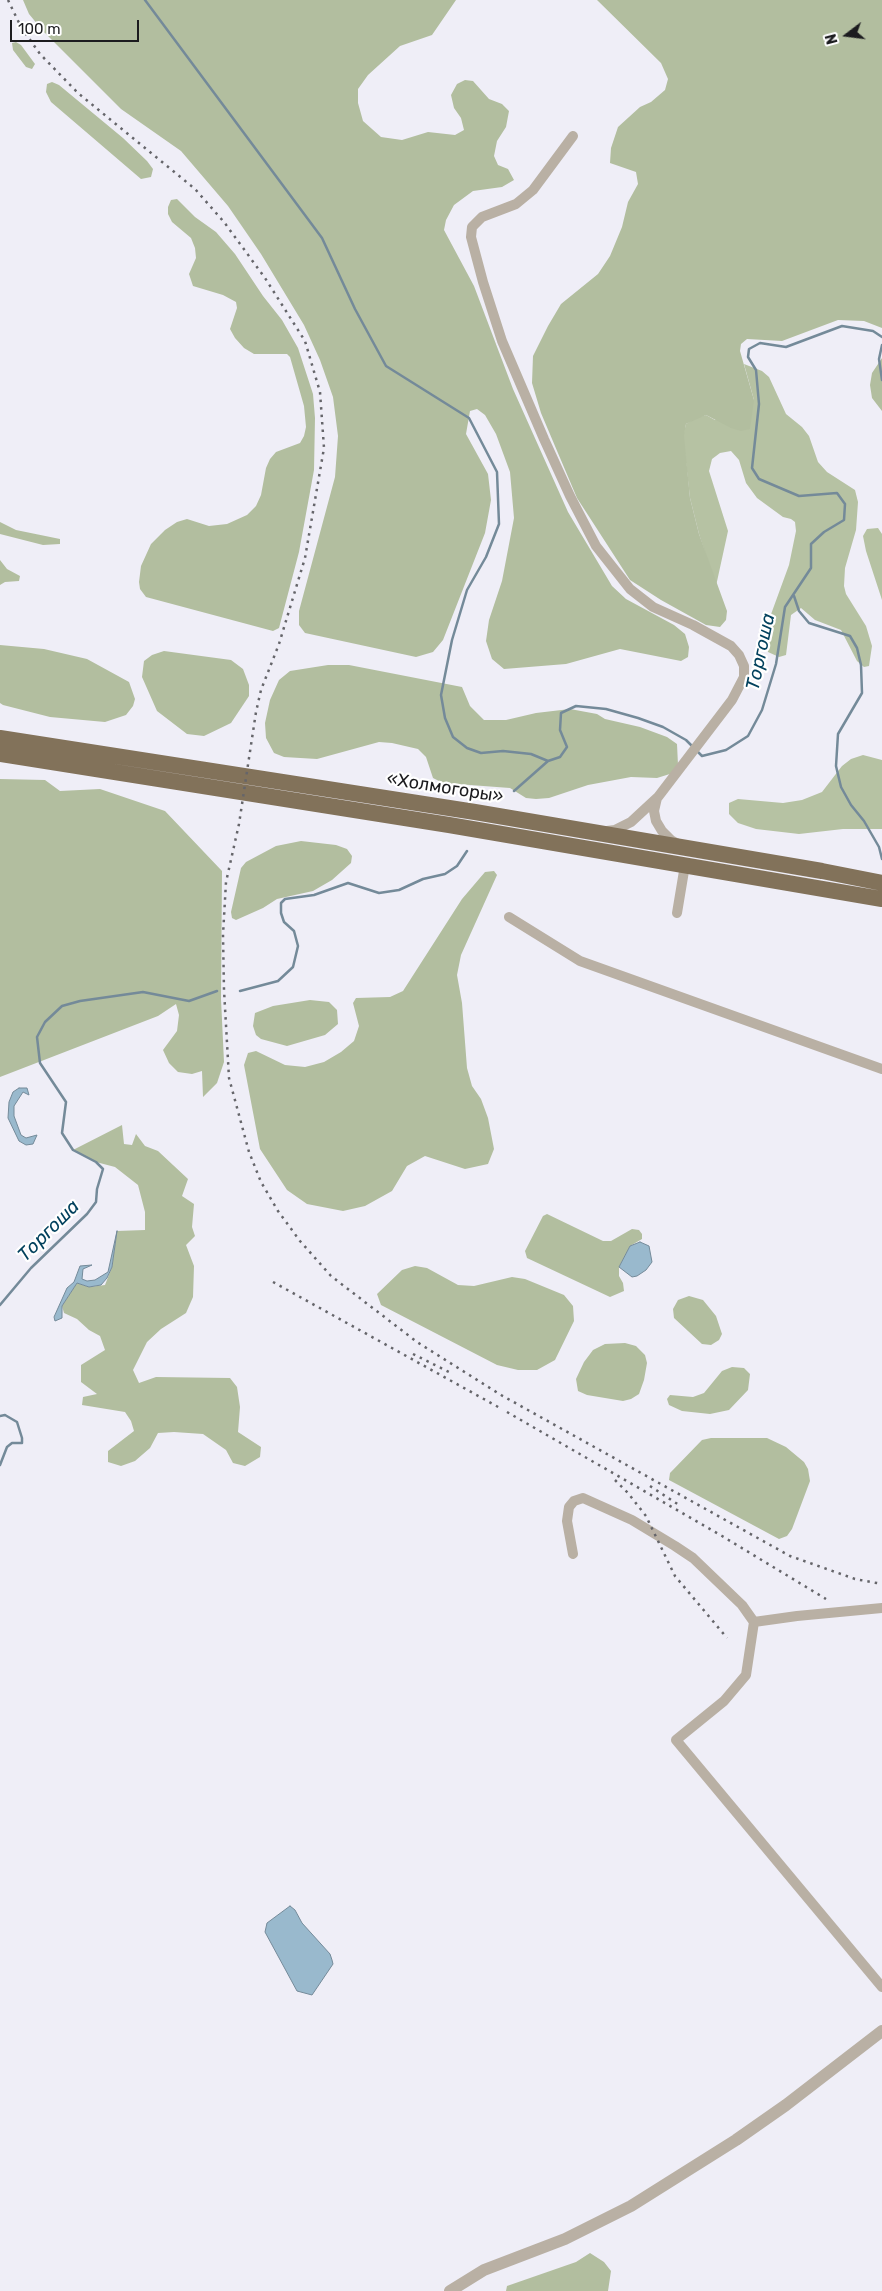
<!DOCTYPE html>
<html>
<head>
<meta charset="utf-8">
<style>
  body { margin:0 }
  #map { position:relative; width:882px; height:2291px; overflow:hidden; background:#efeef7; font-family:Rubik,sans-serif }
  canvas { display:block }
  .north { position:absolute; left:822px; top:10px; width:50px; height:50px; -webkit-text-stroke:4px #fff; paint-order:stroke; rotate:255deg; font-size:14px; font-weight:700; line-height:20px; text-align:center; color:#1c1c1f }
  .north::after { content:''; display:block; margin:auto; width:18px; height:22px; background:#1c1c1f; clip-path:polygon(50% 0,100% 100%,50% 72%,0 100%) }
  .scale { position:absolute; left:10px; top:20px; width:129px; height:22px; box-sizing:border-box; border:2px solid #1c1c1f; border-top:0; padding-left:6px; font-size:15px; line-height:18px; white-space:nowrap; color:#1c1c1f; -webkit-text-stroke:4px #fff; paint-order:stroke }
</style>
</head>
<body>
<div id="map">
<canvas width="882" height="2291"></canvas>
<div class="north">N</div>
<div class="scale">100 m</div>
</div>
<script>
const ctx = document.querySelector('canvas').getContext('2d');
ctx.lineJoin = 'round';
function fill(path, color) { ctx.fillStyle = color; ctx.fill(path, 'evenodd'); }
const poly = rows => new Path2D(rows.map(r => 'M' + r).join(''));
function trace(path, color, width, dash) { ctx.strokeStyle = color; ctx.lineWidth = width; ctx.lineCap = dash ? 'butt' : 'round'; ctx.setLineDash(dash || []); ctx.stroke(path); }
function label(font, color, halo, rows, align = 'center') {
  ctx.font = font + ' Rubik,sans-serif'; ctx.lineWidth = 4.5; ctx.setLineDash([]); ctx.textBaseline = 'middle'; ctx.strokeStyle = halo; ctx.fillStyle = color; for (const [text, x, y, turn = 0] of rows) {
    ctx.save(); ctx.translate(x, y); ctx.rotate((+turn || 0) * Math.PI / 180); ctx.textAlign = isNaN(turn) ? turn : align; if (halo) ctx.strokeText(text, 0, 0); ctx.fillText(text, 0, 0); ctx.restore();
  }
}
const green = poly([
  [744,364,762,371,769,377,786,414,802,427,809,436,818,462,827,472,855,490,858,502,856,530,845,568,844,586,846,594,866,626,872,646,869,666,864,667,857,661,841,630,815,620,801,608,791,615,786,655,779,657,768,652,765,639,770,617,789,565,796,531,795,522,791,519,783,517,757,498,746,483,739,460,731,451,720,453,712,459,709,471,728,531,716,586,699,534,690,498,683,436,686,424,696,418,706,415,715,420,754,400],
  [878,528,882,534,882,600,866,551,863,536,867,529],
  [863,755,882,760,882,829,843,829,799,834,756,829,738,823,729,814,729,803,738,799,783,803,802,800,822,792,842,766,851,759]
]);
const forest = poly([
  [23,0,456,0,432,35,400,46,368,75,358,89,358,103,363,121,381,137,402,140,428,132,455,135,464,130,461,118,454,108,451,95,457,84,465,80,473,81,489,99,502,104,509,111,506,127,497,141,494,156,498,165,508,169,514,180,502,187,473,191,454,205,446,220,444,230,474,286,513,389,568,512,612,586,626,599,674,625,685,634,689,647,688,657,681,661,620,649,566,664,504,669,492,659,486,641,489,620,502,581,514,518,510,472,496,434,485,415,477,409,470,411,466,434,488,474,491,500,485,533,443,640,433,652,416,657,305,633,299,625,299,611,335,477,338,436,333,397,320,360,304,325,261,254,228,206,181,151,121,109,43,31,29,14],
  [597,0,882,0,882,328,864,321,838,320,782,341,747,339,741,344,740,351,754,400,750,429,741,431,731,428,706,415,686,424,684,436,690,498,699,534,727,611,726,620,720,627,706,625,661,600,630,580,577,498,541,413,532,383,533,356,548,326,561,304,598,274,610,256,622,227,628,202,638,184,636,172,610,163,611,148,618,127,640,107,651,102,665,90,668,79,661,63],
  [16,42,21,45,35,64,32,69,26,67,13,50,12,43],
  [52,82,59,85,123,138,147,161,153,169,151,177,141,179,51,102,46,92,47,84],
  [177,199,195,217,216,232,235,254,263,296,282,320,298,348,313,394,315,418,314,470,299,552,279,628,273,631,146,597,140,589,139,582,141,566,151,544,165,530,177,522,187,519,209,526,227,524,247,515,256,506,261,495,266,468,270,459,276,452,300,443,304,436,306,427,304,406,290,357,287,354,254,354,244,348,235,338,230,329,237,308,236,302,223,295,193,286,189,274,196,258,195,248,191,238,172,222,168,214,168,207,171,200],
  [882,358,882,411,872,398,870,385,872,373],
  [0,522,16,530,60,539,60,544,43,545,0,534],
  [0,560,7,569,20,576,19,581,5,582,0,585],
  [0,645,44,649,87,659,129,682,135,699,133,706,126,715,105,722,50,717,3,705,0,703],
  [164,651,231,660,243,669,249,685,249,696,231,723,204,736,187,734,157,711,142,677,144,661,152,655],
  [328,665,349,665,462,687,470,706,484,720,506,720,536,713,570,709,597,714,605,719,640,727,667,737,677,744,678,765,673,773,657,778,631,777,588,785,549,798,536,799,526,798,510,788,443,783,433,778,426,757,418,749,392,743,379,742,317,759,284,757,274,753,266,738,265,723,270,700,279,680,290,671],
  [0,779,45,780,60,791,100,789,165,811,222,871,221,999,224,1062,217,1083,203,1097,202,1071,192,1074,178,1072,169,1063,163,1050,177,1031,179,1015,176,1004,158,1016,0,1077],
  [301,841,336,845,347,849,352,856,351,863,332,880,313,891,277,899,263,908,236,920,232,918,231,912,241,868,246,862,276,846],
  [494,871,497,875,461,955,457,975,462,1003,467,1068,472,1086,481,1099,488,1118,494,1149,488,1164,465,1169,425,1156,407,1166,392,1191,365,1206,343,1211,307,1204,287,1190,260,1149,244,1065,248,1053,256,1051,285,1065,305,1067,324,1062,341,1052,354,1041,359,1026,353,1003,356,998,390,997,403,991,462,899,485,872],
  [310,1000,329,1002,337,1010,338,1024,325,1035,287,1046,261,1039,256,1035,253,1026,255,1013,273,1006],
  [122,1125,124,1144,132,1145,136,1134,145,1146,158,1151,188,1179,182,1196,194,1204,192,1227,195,1236,186,1245,194,1266,193,1297,186,1313,161,1329,147,1342,133,1370,139,1383,156,1377,230,1378,237,1387,240,1407,238,1432,261,1447,260,1457,245,1466,233,1463,226,1450,203,1434,174,1432,158,1433,150,1448,135,1461,121,1466,108,1462,108,1451,134,1431,131,1421,125,1412,82,1405,83,1397,97,1394,81,1382,81,1365,105,1350,100,1336,89,1330,77,1319,64,1313,62,1306,77,1283,89,1287,105,1285,112,1267,117,1231,145,1230,145,1212,138,1185,115,1167,96,1162,73,1150],
  [547,1214,603,1241,611,1241,632,1229,639,1230,642,1234,642,1239,630,1246,619,1267,619,1276,623,1283,624,1291,610,1297,527,1258,525,1251,543,1216],
  [415,1266,427,1268,458,1285,474,1286,512,1277,525,1279,564,1295,573,1306,574,1321,555,1360,537,1370,518,1370,497,1365,381,1305,377,1294,402,1270],
  [689,1296,703,1300,716,1316,722,1334,719,1340,711,1345,702,1344,674,1318,673,1309,678,1300],
  [625,1343,636,1346,645,1355,647,1363,644,1380,639,1394,631,1399,623,1401,587,1395,578,1391,576,1379,584,1362,593,1350,605,1344],
  [732,1367,744,1368,750,1374,748,1390,729,1410,710,1414,682,1411,669,1405,667,1399,670,1395,693,1397,704,1393,722,1371],
  [711,1438,767,1438,786,1447,804,1462,808,1469,810,1481,792,1529,787,1536,779,1539,669,1480,670,1473,702,1440],
  [590,2253,604,2262,611,2271,608,2291,506,2291,507,2286,576,2262]
]);
const water = poly([
  [19,1088,27,1088,29,1095,23,1092,14,1106,14,1116,21,1135,26,1138,37,1135,33,1144,26,1145,19,1141,8,1118,9,1102,13,1092,19,1088],
  [117,1231,112,1267,107,1278,101,1285,89,1287,77,1283,62,1306,62,1318,55,1321,54,1317,67,1288,74,1282,80,1266,92,1265,83,1269,82,1279,87,1281,95,1280,108,1272,117,1231],
  [640,1242,649,1246,652,1262,646,1270,637,1276,632,1277,619,1267,630,1246,640,1242],
  [290,1906,295,1910,302,1923,330,1954,332,1960,333,1964,312,1995,297,1991,265,1932,267,1923,290,1906]
]);
const stream = poly([
  [145,0,322,238,355,309,386,366,469,418,497,472,499,524,486,557,467,590,452,640,441,695,445,718,453,737,467,748,481,753,503,751,531,754,548,761],
  [882,345,879,359,882,380],
  [794,596,799,611,809,623,850,636,857,648,861,665,862,693,838,734,836,766,841,787,851,805,864,821,879,847,882,859],
  [698,752,702,756,726,750,748,736,762,710,776,664,785,607,811,568,811,544,824,532,844,520,845,504,837,493,799,496,759,479,752,468,759,404,756,370,748,357,749,349,760,343,786,347,842,326,873,331,882,337],
  [514,791,548,761,560,757,567,747,560,730,561,713,576,706,606,709,638,718,663,727,686,740,694,748],
  [240,991,278,981,293,967,298,946,294,931,284,922,281,913,281,903,285,899,314,895,348,883,379,893,399,890,423,879,445,874,457,866,467,851],
  [0,1305,31,1268,87,1214,96,1202,97,1189,103,1169,96,1162,73,1150,62,1133,66,1102,40,1063,37,1037,45,1022,62,1006,80,1001,143,992,189,1001,217,991],
  [0,1416,5,1415,17,1422,22,1438,22,1443,12,1443,7,1447,0,1465]
]);
const minor = poly([
  [573,136,533,190,516,204,482,217,472,227,471,237,483,282,502,341,544,439,570,496,596,546,630,589,653,607,693,625,731,646,739,655,744,666,744,677,732,700,658,797,631,822,615,830,607,831],
  [657,798,654,811,656,821,662,831,671,840,678,844],
  [677,913,685,865],
  [509,917,580,961,882,1069],
  [573,1554,567,1521,569,1507,574,1501,583,1498,632,1520,675,1546,693,1558,742,1605,754,1622,746,1675,724,1701,676,1740,882,1987],
  [754,1622,797,1616,882,1608]
]);
const tertiary = poly([
  [450,2291,484,2270,565,2239,631,2206,736,2140,786,2105,882,2031]
]);
const trunk = poly([
  [0,738,475,812,822,871,882,883],
  [0,754,449,825,882,899]
]);
const rail = poly([
  [8,0,21,27,40,54,78,93,195,189,224,222,265,278,305,341,320,392,324,448,305,558,279,644,261,690,256,712,239,824,226,882,223,935,224,990,229,1078,249,1152,261,1182,278,1211,300,1241,331,1276,417,1342,501,1395,790,1556,855,1579,882,1584],
  [273,1282,500,1408],
  [413,1354,453,1374],
  [507,1412,722,1536,826,1599],
  [615,1480,628,1493,646,1516,675,1576,727,1638],
  [650,1486,679,1505]
]);
const streetNames = [
  ["«Холмогоры»",445,788,9]
];
const waterNames = [
  ["Торгоша",761,652,-78],
  ["Торгоша",49,1231,-45]
];
fill(green, '#b6c2a3');
fill(forest, '#b2be9f');
fill(water, '#99b9cd');
trace(water, '#748a99', 1);
trace(stream, '#748a99', 2.5);
trace(minor, '#b9b0a4', 10);
trace(tertiary, '#b9b0a4', 12);
trace(trunk, '#82725a', 16);
trace(rail, '#65656a', 2.5, [2.5, 5]);
label('18px', '#1c1c1f', '#fff', streetNames);
label('italic 19px', '#02415d', '#fff', waterNames);
</script>
</body>
</html>
